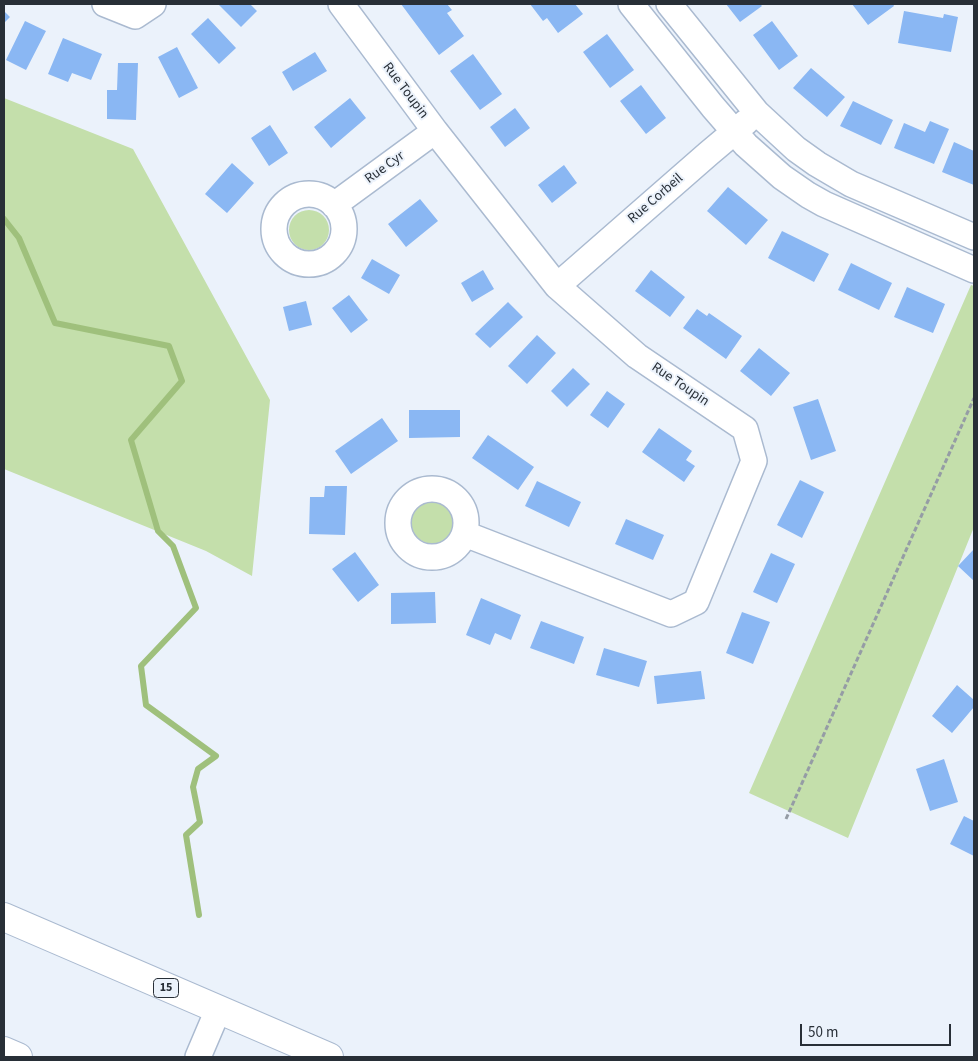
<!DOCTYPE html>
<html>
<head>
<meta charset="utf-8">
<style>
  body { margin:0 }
  #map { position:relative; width:978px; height:1061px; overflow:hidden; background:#ebf2fb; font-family:"Source Sans 3",sans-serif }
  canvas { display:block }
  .frame { position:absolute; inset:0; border:5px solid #282f37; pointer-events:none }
  .scale { position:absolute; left:800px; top:1024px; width:151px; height:22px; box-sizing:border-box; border:2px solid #282f37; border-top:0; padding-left:6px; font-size:15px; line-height:18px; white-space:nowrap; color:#282f37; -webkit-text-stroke:4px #ebf2fb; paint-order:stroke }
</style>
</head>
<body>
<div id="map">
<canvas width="978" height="1061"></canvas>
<div class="frame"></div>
<div class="scale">50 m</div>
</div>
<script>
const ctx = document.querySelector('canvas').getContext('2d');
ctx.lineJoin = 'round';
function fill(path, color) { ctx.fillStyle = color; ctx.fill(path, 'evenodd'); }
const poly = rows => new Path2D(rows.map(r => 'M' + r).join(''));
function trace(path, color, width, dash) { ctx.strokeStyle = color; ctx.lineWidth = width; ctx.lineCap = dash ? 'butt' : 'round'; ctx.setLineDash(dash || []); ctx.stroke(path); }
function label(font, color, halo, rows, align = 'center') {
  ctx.font = font + ' "Source Sans 3",sans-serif'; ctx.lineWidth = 4; ctx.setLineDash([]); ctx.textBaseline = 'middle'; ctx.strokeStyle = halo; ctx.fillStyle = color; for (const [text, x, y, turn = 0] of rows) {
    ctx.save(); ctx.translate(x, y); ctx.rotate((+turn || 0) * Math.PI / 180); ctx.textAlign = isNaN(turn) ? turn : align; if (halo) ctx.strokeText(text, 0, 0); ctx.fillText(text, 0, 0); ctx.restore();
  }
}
const green = poly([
  [4,98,133,149,270,400,252,576,206,551,4,469],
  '289 230a20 20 0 1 1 40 0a20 20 0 1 1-40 0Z',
  [971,285,974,286,974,527,848,838,749,793],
  '411 522a22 22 0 1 1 44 0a22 22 0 1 1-44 0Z'
]);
const stream = poly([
  [4,219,19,238,55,323,169,346,182,381,131,440,158,531,173,546,196,608,141,666,146,705,216,756,198,769,193,787,200,822,186,835,199,915]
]);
const building = poly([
  [218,4,250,4,257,11,241,27],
  [401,4,439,4,440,5,442,4,447,4,452,10,447,13,464,36,439,55],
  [530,4,575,4,583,14,558,33,547,18,543,21],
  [726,4,760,4,762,6,740,22],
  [852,4,893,4,894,6,868,25],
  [4,11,10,17,4,23],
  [904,11,943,18,944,14,958,17,951,52,898,43],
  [208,18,236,48,219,64,191,34],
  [25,21,46,31,26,70,6,60],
  [772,21,798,56,779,70,753,35],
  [607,34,634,70,610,88,583,52],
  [63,38,102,54,91,80,72,73,68,82,48,74],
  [177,47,198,88,179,98,158,57],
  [315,52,327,71,293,91,282,72],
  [473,54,502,94,480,110,450,71],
  [118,63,138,63,136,120,107,119,107,90,117,90],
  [811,68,845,97,827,117,793,88],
  [641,85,666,118,646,134,620,101],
  [350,98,366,118,331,148,314,127],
  [853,101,893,120,881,145,840,126],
  [515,108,530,128,505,147,490,127],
  [930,121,949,129,934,164,894,148,904,123,925,132],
  [270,125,288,153,269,166,251,138],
  [954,142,974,151,974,185,942,172],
  [232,163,254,183,227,213,205,194],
  [564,165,577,183,552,203,538,185],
  [728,187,768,220,746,245,707,211],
  [420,199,438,221,406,247,388,224],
  [782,231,829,254,814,282,768,258],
  [372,259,400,275,389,294,361,278],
  [851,263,892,283,879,310,838,290],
  [483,270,494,289,472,302,461,283],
  [651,270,685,297,670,317,635,291],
  [907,287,945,304,933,333,894,317],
  [349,295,368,320,351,333,332,308],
  [306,301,312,325,289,331,283,307],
  [508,302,523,317,490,348,475,334],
  [697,309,707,316,709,313,742,336,726,359,683,328],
  [537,335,556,353,527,384,508,366],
  [759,348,790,373,771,396,740,371],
  [573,368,590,384,567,407,551,391],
  [607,391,625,404,608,428,590,415],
  [818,399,836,451,811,460,793,407],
  [409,410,460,410,460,437,409,438],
  [382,418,398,441,351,474,335,451],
  [659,428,692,451,686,460,695,466,684,482,642,452],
  [488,435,534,467,518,490,472,458],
  [800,480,824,492,802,538,777,525],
  [537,481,581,502,569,527,525,506],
  [325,486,347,486,345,535,309,534,310,497,324,497],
  [626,519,664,535,653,560,615,544],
  [974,549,974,581,958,566],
  [355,552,379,585,358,602,332,569],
  [771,553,795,564,777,603,753,592],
  [435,592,436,623,391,624,391,593],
  [481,598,521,615,511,640,495,633,490,645,466,635],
  [742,612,770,622,753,664,726,653],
  [541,621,584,637,574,664,530,648],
  [604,648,647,661,639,687,596,675],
  [701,671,705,699,657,704,654,676],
  [957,685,974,700,974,707,952,733,932,716],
  [944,759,958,802,930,811,916,769],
  [964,816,974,821,974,856,950,844]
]);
const path = poly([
  [786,819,974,398]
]);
const minor = poly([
  [105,4,135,16,153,4],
  [341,4,435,131,557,286,637,356,745,429,754,461,696,602,671,614,465,534],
  [631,4,713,107,746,145,782,177,808,195,824,204,974,270],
  [669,4,757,113,796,149,817,164,851,184,974,237],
  '274 229a35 35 0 1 1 70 0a35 35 0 1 1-70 0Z',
  [334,205,435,131],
  [557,286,708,154,746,122],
  '398 523a34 34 0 1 1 68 0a34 34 0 1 1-68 0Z',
  [198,1057,218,1010]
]);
const highway = poly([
  [4,917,329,1057],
  [4,1051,18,1057]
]);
const shields = [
  [166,988,25]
];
const shieldNames = [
  ["15",166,988]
];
const streetNames = [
  ["Rue Toupin",405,91,53],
  ["Rue Cyr",385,168,-36],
  ["Rue Corbeil",656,199,-41],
  ["Rue Toupin",680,385,34]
];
fill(green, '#c4dfab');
trace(stream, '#9fc07c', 6);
fill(building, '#8ab7f3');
trace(minor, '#aabad0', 28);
trace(highway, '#aabad0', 30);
trace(path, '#959ca5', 3, [5, 2.5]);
trace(minor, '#fff', 25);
trace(highway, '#fff', 28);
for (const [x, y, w] of shields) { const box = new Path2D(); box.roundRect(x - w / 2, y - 9.5, w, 19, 4); ctx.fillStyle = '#ebf2fb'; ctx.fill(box); trace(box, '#282f37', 1); }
label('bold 12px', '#282f37', null, shieldNames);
label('14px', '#282f37', '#ebf2fb', streetNames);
</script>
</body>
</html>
